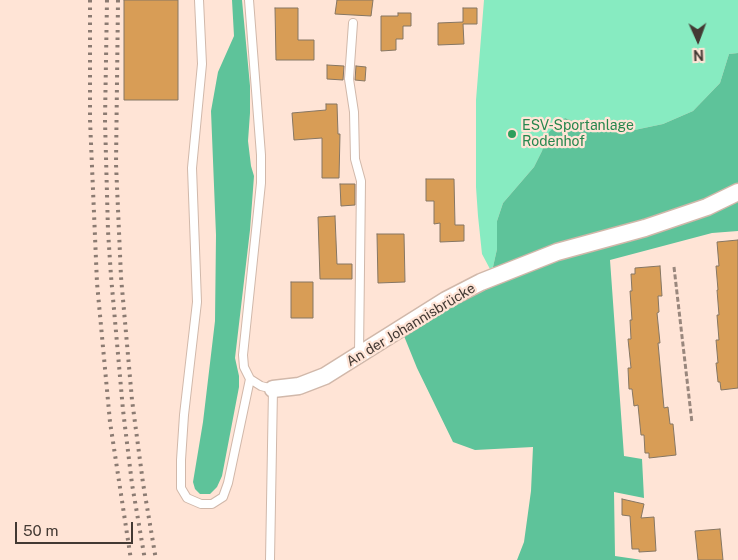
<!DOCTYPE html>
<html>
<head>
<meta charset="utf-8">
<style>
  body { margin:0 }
  #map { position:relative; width:738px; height:560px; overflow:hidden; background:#ffe4d6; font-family:"Public Sans",sans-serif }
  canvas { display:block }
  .north { position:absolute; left:673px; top:15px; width:50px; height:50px; -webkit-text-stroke:4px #ffe4d6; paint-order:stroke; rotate:178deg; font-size:14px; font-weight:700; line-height:20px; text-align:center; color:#433933 }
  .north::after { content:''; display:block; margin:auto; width:18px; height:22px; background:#433933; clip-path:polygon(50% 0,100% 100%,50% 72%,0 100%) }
  .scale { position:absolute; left:15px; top:522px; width:118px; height:22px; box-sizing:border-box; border:2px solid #433933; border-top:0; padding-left:6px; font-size:15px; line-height:18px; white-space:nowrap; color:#433933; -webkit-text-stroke:4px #ffe4d6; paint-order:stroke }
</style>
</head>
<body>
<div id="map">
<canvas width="738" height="560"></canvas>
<div class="north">N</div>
<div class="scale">50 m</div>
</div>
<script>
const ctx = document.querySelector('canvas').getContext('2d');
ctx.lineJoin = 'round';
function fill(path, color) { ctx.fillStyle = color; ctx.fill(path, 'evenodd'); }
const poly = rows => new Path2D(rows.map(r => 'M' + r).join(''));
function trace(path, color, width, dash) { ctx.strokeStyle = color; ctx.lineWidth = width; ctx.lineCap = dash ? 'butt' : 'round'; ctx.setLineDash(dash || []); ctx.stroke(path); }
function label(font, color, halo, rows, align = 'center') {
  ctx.font = font + ' "Public Sans",sans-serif'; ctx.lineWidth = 4.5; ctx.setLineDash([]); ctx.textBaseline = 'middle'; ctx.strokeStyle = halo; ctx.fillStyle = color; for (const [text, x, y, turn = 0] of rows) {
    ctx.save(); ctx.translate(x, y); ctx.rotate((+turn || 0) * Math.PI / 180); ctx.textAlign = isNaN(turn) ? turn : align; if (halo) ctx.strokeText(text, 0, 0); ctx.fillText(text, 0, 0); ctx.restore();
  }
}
const green = poly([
  [484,0,738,0,738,53,729,54,720,83,693,111,663,124,625,132,596,130,565,118,542,151,534,167,503,203,497,221,497,249,493,267,490,269,482,254,478,216,476,187,476,100]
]);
const forest = poly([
  [232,0,242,0,250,86,250,113,248,141,251,166,254,176,250,230,235,358,239,376,239,387,222,476,217,487,210,494,200,494,195,489,193,482,203,422,215,321,216,235,211,111,218,72,234,36],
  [738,53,738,231,712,233,610,260,624,456,642,459,644,498,614,492,615,556,642,560,517,560,524,542,531,491,533,447,475,450,453,442,417,368,404,336,447,309,499,283,493,267,497,249,497,221,503,203,534,167,542,151,549,132,565,118,596,130,625,132,663,124,693,111,720,83,729,54]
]);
const building = poly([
  [124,0,178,0,178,100,124,100,124,0],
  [337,0,373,0,371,16,335,14,337,0],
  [275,8,298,8,298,40,314,40,314,60,276,60,275,8],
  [463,8,477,8,477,24,463,24,464,44,438,45,438,23,463,22,463,8],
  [398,13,411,13,411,26,403,26,403,39,396,39,396,50,381,51,381,16,398,16,398,13],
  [327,65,344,66,343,80,327,79,327,65],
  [356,66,366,67,365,81,355,80,356,66],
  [326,104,337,104,338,134,340,134,339,178,322,178,322,138,294,140,292,113,326,110,326,104],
  [426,179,454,179,455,225,464,225,464,241,440,242,440,223,434,224,434,201,426,201,426,179],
  [340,184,355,184,355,205,341,206,340,184],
  [335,216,337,264,352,264,352,279,320,279,318,217,335,216],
  [377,234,404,234,405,282,378,283,377,234],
  [738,240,738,388,721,390,720,382,718,382,716,363,718,363,716,340,719,340,717,315,719,315,717,290,718,290,716,266,719,266,717,242,738,240],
  [660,266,662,296,658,296,659,312,657,313,660,343,658,343,664,408,668,407,670,424,673,424,676,455,649,458,649,453,645,453,644,435,641,435,638,405,634,406,632,389,629,389,628,368,631,368,628,339,631,339,630,320,632,320,630,291,632,291,631,274,635,274,635,268,660,266],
  [291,282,313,282,313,318,291,318,291,282],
  [622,499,644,504,641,518,654,517,656,551,639,552,639,549,632,549,630,516,622,515,622,499],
  [720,529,723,560,698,560,695,531,720,529]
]);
const path = poly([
  [674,267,692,423]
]);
const service = poly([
  [199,0,202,64,192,168,197,302,184,415,181,460,181,488,187,498,201,504,212,504,223,497,228,483,250,379],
  [249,0,261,155,261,183,243,355,244,367,250,379,261,386,273,389,270,560],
  [353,23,349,79,354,112,355,159,361,181,359,354]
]);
const minor = poly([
  [273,389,299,386,325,376,446,300,481,282,557,252,645,228,707,207,738,192]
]);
const rail = poly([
  [90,0,90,120,97,283,110,422,131,560],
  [107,0,105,120,108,231,111,276,123,410,132,484,145,560],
  [118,0,116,164,121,277,132,400,143,483,156,560]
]);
const markers = [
  [512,134,5,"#2e9e5b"]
];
const leisureNames = [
  ["ESV-Sportanlage",522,126],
  ["Rodenhof",522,142]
];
const streetNames = [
  ["An der Johannisbrücke",411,325,-31]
];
fill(green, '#87ebc1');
fill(forest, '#5ec39a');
fill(building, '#d89d56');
trace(building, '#867663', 1);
trace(service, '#d1b8aa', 10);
trace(minor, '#d1b8aa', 19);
trace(path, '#99877d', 3, [5, 2.5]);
trace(service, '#fff', 8);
trace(minor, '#fff', 16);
trace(rail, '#8b7b72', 4, [2.5, 5]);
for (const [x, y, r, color] of markers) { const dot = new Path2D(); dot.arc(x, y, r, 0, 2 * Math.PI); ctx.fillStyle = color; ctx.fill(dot); trace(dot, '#ffe4d6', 2); }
label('14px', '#27864d', '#ffe4d6', leisureNames, 'left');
label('14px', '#433933', '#ffe4d6', streetNames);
</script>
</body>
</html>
